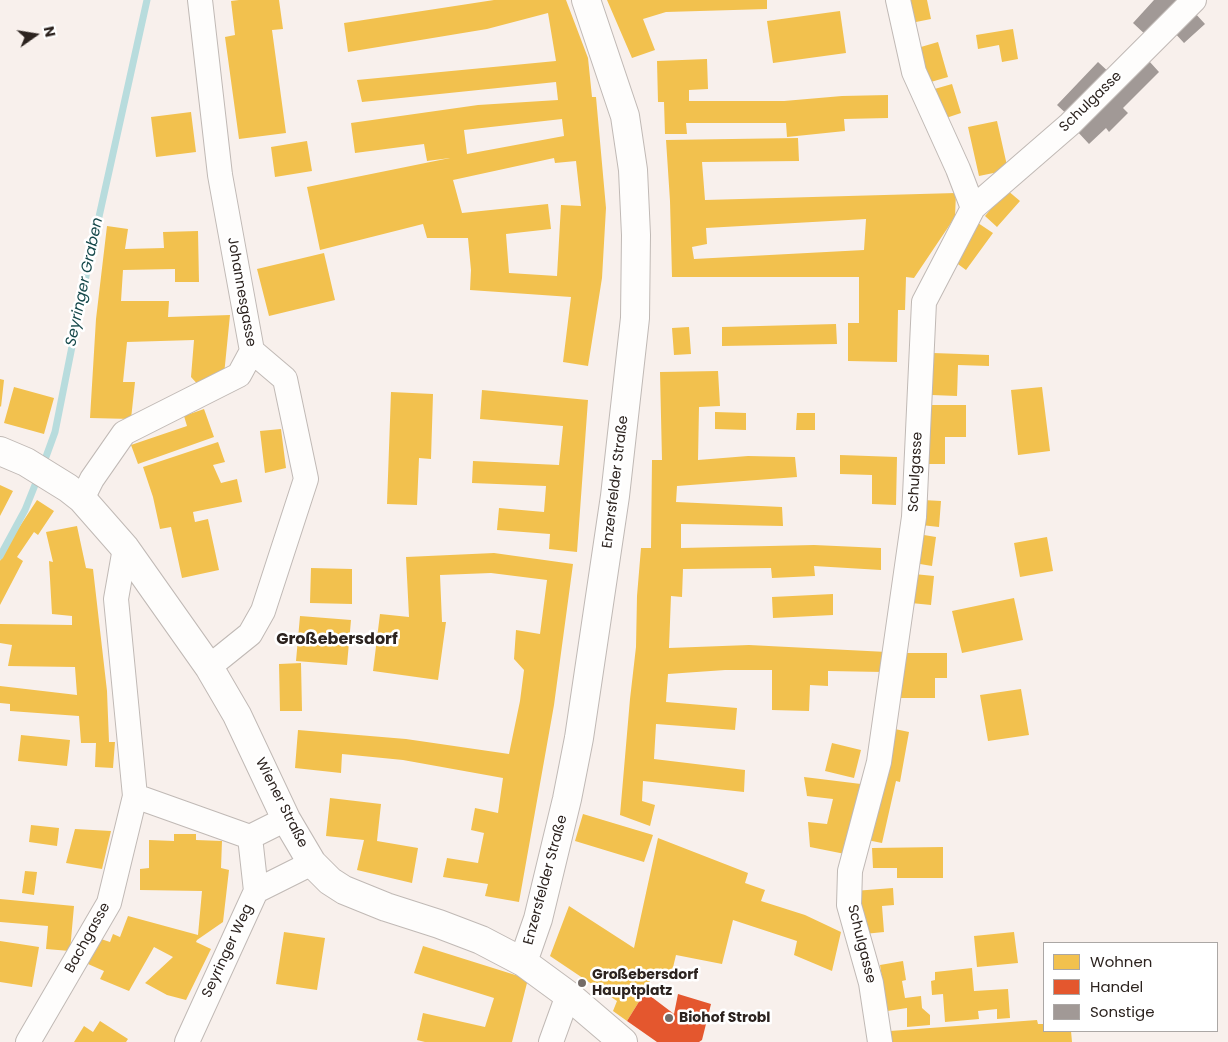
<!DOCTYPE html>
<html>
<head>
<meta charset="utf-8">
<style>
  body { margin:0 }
  #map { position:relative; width:1228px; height:1042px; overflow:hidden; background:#f8f0ec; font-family:Poppins,sans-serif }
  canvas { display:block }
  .legend { position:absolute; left:1043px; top:942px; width:175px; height:90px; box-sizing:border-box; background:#fff; border:1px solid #aba7a5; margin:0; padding:6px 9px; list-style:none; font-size:15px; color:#2c231f }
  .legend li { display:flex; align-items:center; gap:10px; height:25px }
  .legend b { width:25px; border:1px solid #aba7a5 }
  .north { position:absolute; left:10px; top:10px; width:50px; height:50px; -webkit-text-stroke:4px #fff; paint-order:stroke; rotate:77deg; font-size:14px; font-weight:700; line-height:20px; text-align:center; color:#2c231f }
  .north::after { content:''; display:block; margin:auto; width:18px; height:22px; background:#2c231f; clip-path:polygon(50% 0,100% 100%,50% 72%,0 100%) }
</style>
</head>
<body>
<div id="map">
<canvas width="1228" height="1042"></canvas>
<ul class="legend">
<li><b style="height:14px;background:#f2c14e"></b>Wohnen</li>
<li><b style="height:14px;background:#e4572e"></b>Handel</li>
<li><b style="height:14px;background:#a19996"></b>Sonstige</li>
</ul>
<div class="north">N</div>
</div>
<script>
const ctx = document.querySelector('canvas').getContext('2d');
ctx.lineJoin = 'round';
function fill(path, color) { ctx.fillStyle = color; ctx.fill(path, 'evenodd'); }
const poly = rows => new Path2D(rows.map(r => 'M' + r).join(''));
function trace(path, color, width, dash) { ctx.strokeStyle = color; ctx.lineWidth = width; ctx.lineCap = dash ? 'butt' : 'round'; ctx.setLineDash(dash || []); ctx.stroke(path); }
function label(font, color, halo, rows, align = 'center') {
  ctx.font = font + ' Poppins,sans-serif'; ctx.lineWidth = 5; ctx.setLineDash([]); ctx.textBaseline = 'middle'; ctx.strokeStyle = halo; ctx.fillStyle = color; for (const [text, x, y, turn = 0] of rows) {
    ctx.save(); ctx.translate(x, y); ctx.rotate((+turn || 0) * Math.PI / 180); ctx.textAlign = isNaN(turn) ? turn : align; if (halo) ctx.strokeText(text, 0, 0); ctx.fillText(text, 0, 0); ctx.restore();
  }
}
const homes = poly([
  [239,0,279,0,283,29,272,30,286,133,239,139,225,37,235,35,231,1],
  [494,0,566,0,588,58,592,97,596,97,606,208,602,278,588,366,563,362,571,297,470,290,471,270,468,238,427,238,423,224,320,250,307,187,450,158,427,161,424,144,355,153,351,123,478,105,558,100,556,82,362,102,357,80,556,61,548,13,487,29,348,52,344,23],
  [562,119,564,136,467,154,464,130],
  [554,158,555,163,576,161,581,206,561,205,557,276,509,273,506,234,551,229,548,204,462,213,453,180],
  [607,0,767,0,767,9,666,12,643,19,655,50,632,58],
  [904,0,927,0,931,19,911,23],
  [840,11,846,53,773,63,767,21],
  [1013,29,1018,59,1002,62,999,45,978,49,976,35],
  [938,42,948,77,924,84,914,49],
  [707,59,708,89,689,90,689,101,784,101,842,96,888,95,888,118,844,119,845,131,787,137,786,123,686,123,687,134,665,134,664,102,658,102,657,61],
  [952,84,961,113,940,120,931,90],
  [191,112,196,152,156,157,151,117],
  [997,121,1008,170,979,176,968,127],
  [798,138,799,161,702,162,705,200,956,193,955,217,914,278,906,277,905,310,898,310,897,362,848,361,848,323,859,323,859,277,672,277,670,201,666,140],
  [866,219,864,250,694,259,692,247,707,244,706,228],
  [307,141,312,171,275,177,271,147],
  [1007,190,1020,201,997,227,985,216],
  [978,223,993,233,966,270,951,259],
  [107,226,128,229,125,249,164,248,163,232,198,231,199,282,175,282,175,269,123,270,121,301,169,301,168,317,230,315,224,375,202,389,191,377,194,340,127,342,123,382,135,382,131,419,90,418,96,319],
  [324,253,335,300,269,316,257,269],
  [836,324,837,344,722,346,722,327],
  [689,327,691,354,674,355,672,328],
  [933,353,989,355,989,366,958,365,957,396,932,395],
  [718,371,720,406,699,407,698,460,748,456,795,457,797,477,677,486,676,502,782,507,783,526,681,524,681,548,814,545,881,548,881,570,814,566,815,576,772,578,771,568,683,569,682,597,671,596,669,648,749,645,887,652,883,672,828,671,828,686,810,685,809,711,772,710,772,670,725,670,668,674,666,702,737,708,735,730,656,724,654,759,745,770,744,792,643,781,642,801,655,805,650,826,620,815,630,699,636,647,637,596,641,548,651,548,652,460,662,460,660,372],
  [0,379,4,380,1,407,0,406],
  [14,387,54,398,44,434,4,423],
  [1042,387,1050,451,1018,455,1011,390],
  [482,390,588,400,577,552,549,549,550,534,497,530,499,508,544,512,546,486,472,483,473,461,559,465,563,426,480,419],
  [391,392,433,394,431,459,419,458,417,505,387,504],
  [922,405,966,405,966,437,945,437,945,464,922,464],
  [204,409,214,437,138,464,131,445,187,426,184,416],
  [715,412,746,413,746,430,715,429],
  [797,413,815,413,815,430,796,430],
  [281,429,286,468,265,473,260,431],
  [218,442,225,462,213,465,221,483,237,479,242,502,193,512,195,522,208,519,219,570,182,578,171,527,160,529,153,497,143,467],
  [840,455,897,457,896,505,872,504,872,475,840,474],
  [0,485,13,491,0,516],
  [37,500,54,511,38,535,34,532,17,557,23,561,0,605,0,561,5,549],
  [923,500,941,501,939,527,921,525],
  [77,526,86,568,93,569,107,691,109,742,115,742,113,768,95,767,96,743,81,743,79,716,10,711,10,704,0,703,0,686,77,695,75,667,8,666,12,645,0,643,0,624,72,625,72,616,52,614,49,561,53,562,46,532],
  [918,534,936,537,932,566,914,563],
  [1047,537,1053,571,1020,577,1014,543],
  [494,553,573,564,554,705,519,902,485,896,488,884,443,877,447,858,478,863,484,833,471,830,475,808,498,813,503,778,403,760,342,754,341,773,295,768,298,730,406,739,509,754,520,701,524,670,514,659,516,630,540,634,547,580,491,573,440,575,442,622,446,622,438,680,373,671,380,614,409,617,406,557],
  [311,568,352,569,352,604,310,603],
  [914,574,934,576,931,605,911,603],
  [833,594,833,615,773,618,772,597],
  [1014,598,1023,640,962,653,952,611],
  [300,616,351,620,347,665,296,661],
  [902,653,947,653,947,678,935,678,935,698,901,698],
  [301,663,302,711,280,711,279,664],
  [1021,689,1029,735,988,741,980,695],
  [890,728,909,732,900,782,896,781,882,843,867,840],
  [21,735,70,740,67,766,18,761],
  [832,743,861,750,854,778,825,771],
  [804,777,861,784,845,854,810,847,808,822,827,824,833,799,807,796],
  [330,798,381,804,377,841,418,848,412,883,357,870,364,840,326,836],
  [583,814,653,835,644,862,575,841],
  [31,825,59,828,57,846,29,842],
  [75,829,111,831,102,869,66,863],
  [174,834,196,834,196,840,222,841,221,868,229,870,223,922,197,940,196,942,211,949,186,1000,167,995,145,983,173,957,154,947,129,991,100,979,104,971,88,964,98,938,110,942,113,934,120,937,128,916,198,935,202,891,140,890,140,869,149,868,149,840,174,841],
  [658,838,748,873,745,883,765,890,761,901,805,915,841,932,832,971,794,955,797,941,733,920,722,964,676,955,670,980,652,977,645,992,627,1021,613,1011,617,1001,550,956,569,906,634,948],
  [943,847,943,878,897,878,897,868,873,868,872,848],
  [25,871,37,872,34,895,22,893],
  [893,888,894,905,882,906,884,932,864,934,854,891],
  [0,899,74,906,70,951,46,949,48,926,0,922],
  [284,932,325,938,317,990,276,984],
  [1014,932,1018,963,977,967,974,936],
  [0,941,39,947,32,987,0,982],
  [423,946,528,979,512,1042,425,1042,417,1040,423,1013,485,1027,494,998,414,973],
  [903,961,906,980,902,981,905,998,921,996,922,1008,930,1015,930,1025,907,1027,907,1008,881,1012,883,984,880,965],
  [972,968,974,991,1008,989,1010,1018,997,1019,997,1009,978,1011,979,1019,945,1022,943,994,932,995,931,981,935,980,935,972],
  [1037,1020,1038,1024,1044,1024,1044,1031,1071,1031,1072,1042,889,1042,890,1031],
  [100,1021,128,1039,126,1042,74,1042,84,1026,93,1032]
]);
const shops = poly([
  [645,992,674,1014,678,994,711,1004,702,1040,699,1042,657,1042,627,1021]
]);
const stream = poly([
  [43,465,55,432,87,271,147,0],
  [0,556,25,510,39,475]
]);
const building = poly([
  [1154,0,1182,0,1148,37,1133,23],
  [1194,12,1205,24,1184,43,1173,31],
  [1149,61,1159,72,1123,108,1128,113,1109,132,1106,128,1089,144,1076,130],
  [1098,62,1112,75,1071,118,1057,105]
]);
const minor = poly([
  [898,0,914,72,958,169,973,208],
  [82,499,92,479,124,433,239,375,252,351,220,175,200,0],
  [209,667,250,634,263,611,306,479,285,379,252,351],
  [135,796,250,837,286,819],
  [250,837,256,891],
  [28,1042,109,903,135,796,116,599,125,548],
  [187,1042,256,891,312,863],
  [551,1042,568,995],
  [880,1042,871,983,849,905,850,871,879,762,914,517,924,302,973,208,1070,124,1194,0]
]);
const tertiary = poly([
  [0,451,26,462,68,488,82,499,125,548,209,667,237,715,286,819,312,863,330,881,344,890,386,907,439,924,481,940,523,962,568,995,623,1042],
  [523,962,538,919,567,799,579,738,615,496,635,318,636,235,633,170,625,116,586,0]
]);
const markers = [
  [582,983,5,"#736b67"],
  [669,1018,5,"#736b67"]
];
const streetNames = [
  ["Schulgasse",1091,102,-44],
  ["Johannesgasse",241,292,80],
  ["Schulgasse",916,472,-87],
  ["Enzersfelder Straße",616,482,-83],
  ["Wiener Straße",281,803,63],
  ["Enzersfelder Straße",546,880,-75],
  ["Bachgasse",88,938,-61],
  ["Schulgasse",861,944,76],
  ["Seyringer Weg",228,951,-65]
];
const poiNames = [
  ["Großebersdorf",592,975],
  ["Hauptplatz",592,991],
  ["Biohof Strobl",679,1018]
];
const waterNames = [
  ["Seyringer Graben",85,282,-78]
];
const quarterNames = [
  ["Großebersdorf",337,640]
];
fill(homes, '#f2c14e');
fill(shops, '#e4572e');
trace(stream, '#b8dcdd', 7);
fill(building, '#a19996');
trace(minor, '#c0b9b5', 26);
trace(tertiary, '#c0b9b5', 30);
trace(minor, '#fefdfc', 24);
trace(tertiary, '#fefdfc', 28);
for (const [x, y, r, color] of markers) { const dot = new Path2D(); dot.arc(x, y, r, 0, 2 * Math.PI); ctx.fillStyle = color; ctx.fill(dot); trace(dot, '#fff', 2); }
label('14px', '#2c231f', '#fff', streetNames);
label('bold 14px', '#2c231f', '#fff', poiNames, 'left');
label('italic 15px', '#15484a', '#fff', waterNames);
label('bold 16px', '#2c231f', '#fff', quarterNames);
</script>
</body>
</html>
